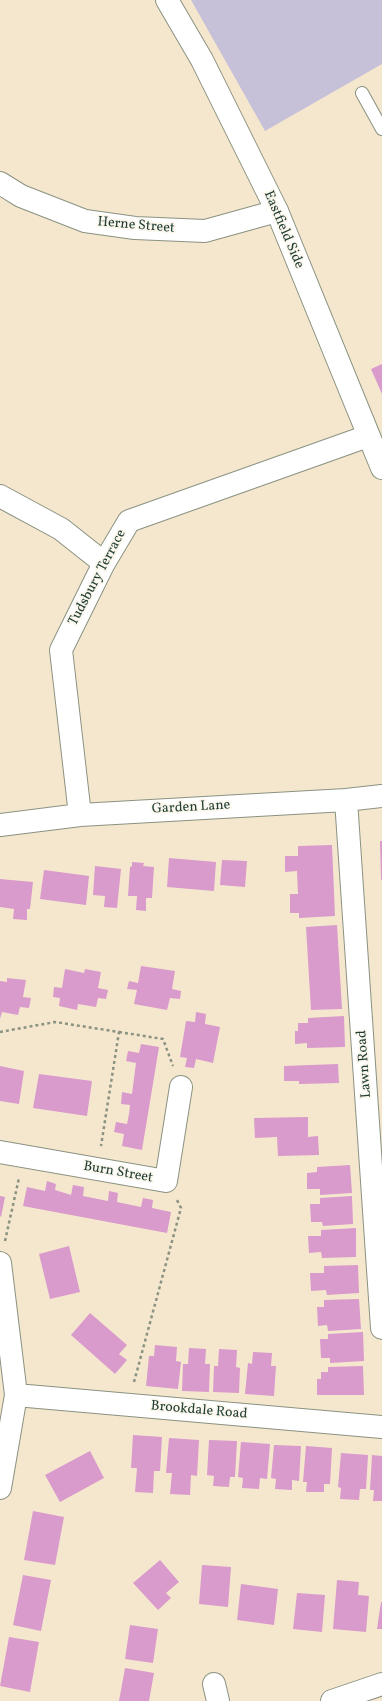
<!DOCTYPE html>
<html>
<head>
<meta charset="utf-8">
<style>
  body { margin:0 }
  canvas { display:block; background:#f5e7ce }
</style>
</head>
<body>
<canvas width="382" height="1701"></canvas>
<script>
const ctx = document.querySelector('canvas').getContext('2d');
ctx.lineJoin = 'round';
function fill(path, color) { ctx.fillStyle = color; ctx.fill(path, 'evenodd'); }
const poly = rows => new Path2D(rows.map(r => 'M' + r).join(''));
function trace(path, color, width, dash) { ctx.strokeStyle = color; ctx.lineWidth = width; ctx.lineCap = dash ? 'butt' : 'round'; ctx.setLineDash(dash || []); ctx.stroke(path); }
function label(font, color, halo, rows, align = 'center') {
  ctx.font = font + ' Vollkorn,serif'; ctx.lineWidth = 3.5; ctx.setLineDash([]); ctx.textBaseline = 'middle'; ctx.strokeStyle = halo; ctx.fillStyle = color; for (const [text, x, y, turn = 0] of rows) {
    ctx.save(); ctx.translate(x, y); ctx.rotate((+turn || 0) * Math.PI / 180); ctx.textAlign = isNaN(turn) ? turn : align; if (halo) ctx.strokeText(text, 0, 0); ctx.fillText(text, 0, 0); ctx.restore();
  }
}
const industrial = poly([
  [191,0,382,0,382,64,265,131]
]);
const building = poly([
  [382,364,382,394,371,369],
  [380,841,382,841,382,880,381,880],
  [332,845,335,916,299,918,299,913,290,913,290,894,298,894,297,871,285,872,285,856,298,856,298,846],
  [169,858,216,862,214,891,167,887],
  [222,860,247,861,245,887,220,885],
  [132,862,144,863,143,866,154,867,152,898,146,898,146,911,136,910,137,896,128,896,130,867,132,866],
  [95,866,121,869,117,908,104,907,105,896,93,895],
  [44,870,89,876,86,905,40,899],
  [0,879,33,882,30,909,27,909,27,920,13,919,14,909,0,907],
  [337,925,342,1009,311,1010,306,927],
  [141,966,175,971,172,989,181,991,180,999,170,998,167,1010,134,1004,137,990,127,989,129,981,138,983],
  [65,969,84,973,85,969,101,972,98,988,108,990,106,999,98,998,96,1007,78,1004,77,1010,59,1006,60,998,53,997,54,987,62,988],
  [7,978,26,980,23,997,31,998,29,1008,20,1007,18,1015,2,1012,0,1019,0,981,7,982],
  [196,1012,206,1014,205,1024,220,1027,213,1063,196,1059,194,1068,185,1067,187,1058,180,1057,186,1021,195,1022],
  [344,1016,345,1047,307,1048,307,1043,295,1044,295,1031,298,1031,298,1023,308,1023,308,1018],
  [141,1044,159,1047,142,1150,122,1146,124,1134,114,1132,116,1122,127,1124,129,1114,130,1105,121,1104,122,1092,132,1094,136,1063,126,1061,128,1051,139,1053],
  [338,1064,339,1083,299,1084,299,1081,284,1081,284,1066],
  [0,1066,24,1071,19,1104,0,1101],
  [39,1074,92,1081,87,1116,33,1108],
  [308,1117,308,1137,318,1136,319,1155,278,1156,277,1137,255,1138,254,1118],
  [350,1165,352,1193,320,1195,320,1189,307,1189,307,1173,317,1172,317,1167],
  [47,1181,56,1184,55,1190,71,1195,73,1185,84,1187,83,1196,108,1201,109,1191,118,1193,117,1202,141,1207,143,1198,153,1200,152,1208,171,1212,167,1233,23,1206,27,1187,45,1191],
  [0,1196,5,1197,1,1217,0,1216],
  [352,1196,353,1224,323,1226,322,1222,311,1222,310,1204,320,1204,320,1198],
  [356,1228,356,1257,322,1258,321,1252,309,1253,308,1236,321,1236,321,1230],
  [69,1246,80,1292,50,1299,39,1254],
  [358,1265,359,1293,327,1295,326,1290,311,1291,310,1273,324,1273,324,1266],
  [359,1299,361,1329,328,1331,327,1325,318,1326,317,1307,324,1307,324,1300],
  [90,1313,127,1345,119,1354,127,1360,115,1374,71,1335],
  [363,1332,364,1361,330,1363,330,1358,321,1358,320,1339,328,1339,328,1334],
  [155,1345,177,1347,176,1361,181,1362,178,1389,146,1386,149,1356,154,1356],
  [189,1348,206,1349,205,1364,210,1364,209,1392,182,1391,183,1364,188,1364],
  [219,1349,237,1350,236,1367,240,1368,239,1393,213,1392,214,1366,218,1366],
  [253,1352,272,1353,271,1366,276,1366,274,1396,245,1394,248,1363,252,1364],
  [363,1366,364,1395,317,1395,317,1379,321,1379,321,1372,328,1372,328,1367],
  [133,1435,162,1437,160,1471,154,1471,153,1493,135,1492,137,1468,131,1468],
  [169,1438,199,1440,197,1476,191,1475,190,1495,170,1494,172,1473,166,1473],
  [209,1440,237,1441,235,1477,230,1477,229,1487,213,1486,214,1476,207,1475],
  [241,1442,270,1444,267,1479,260,1478,259,1489,242,1488,243,1478,238,1477],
  [274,1445,301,1446,299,1481,292,1480,292,1490,275,1489,276,1479,271,1478],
  [306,1446,332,1448,330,1484,324,1484,324,1492,306,1492,307,1482,303,1482],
  [90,1451,104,1478,60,1502,45,1475],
  [341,1453,368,1455,366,1489,360,1489,359,1500,340,1499,341,1488,338,1487],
  [372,1455,382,1456,382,1501,373,1501,374,1490,370,1490],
  [33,1511,64,1517,55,1565,24,1560],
  [160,1560,179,1582,166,1593,171,1598,158,1610,133,1583],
  [202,1565,231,1567,228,1607,199,1604],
  [23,1575,51,1580,41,1631,13,1625],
  [337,1580,359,1582,358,1595,369,1596,366,1632,333,1629],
  [241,1584,278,1589,274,1625,237,1620],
  [297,1593,325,1595,322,1632,293,1629],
  [381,1602,382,1602,382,1629,377,1629],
  [130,1625,158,1629,153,1663,125,1659],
  [9,1637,39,1642,30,1692,0,1686],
  [125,1668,154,1673,149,1701,119,1701]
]);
const path = poly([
  [0,1032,55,1022,119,1032,101,1146],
  [119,1032,163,1039,173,1066],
  [5,1241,19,1178],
  [134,1382,181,1208,177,1200]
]);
const service = poly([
  [362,93,382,129]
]);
const minor = poly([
  [0,183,21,196,85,221,135,228,205,231,277,211],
  [0,496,61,529,104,563],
  [346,800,382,1328],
  [80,815,61,650,104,563,129,521,368,436],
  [0,825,80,815,346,800,382,796],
  [0,1152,166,1181,181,1087],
  [16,1395,382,1427],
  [0,1488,16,1395,0,1263],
  [214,1684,218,1701],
  [332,1701,382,1684]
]);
const tertiary = poly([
  [167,0,202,60,277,211,382,468]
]);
const streetNames = [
  ["Herne Street",136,226,5],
  ["Eastfield Side",283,230,67],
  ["Tudsbury Terrace",98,578,-62],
  ["Garden Lane",191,808,-3],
  ["Lawn Road",365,1064,-94],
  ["Burn Street",118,1173,10],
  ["Brookdale Road",199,1411,5]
];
fill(industrial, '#c6c0d9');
fill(building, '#d99acc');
trace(service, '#8a9281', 14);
trace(minor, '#8a9281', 24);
trace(tertiary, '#8a9281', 24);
trace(path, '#8a9281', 2.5, [3, 3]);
trace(service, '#fff', 12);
trace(minor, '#fff', 22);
trace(tertiary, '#fff', 22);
label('14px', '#1f3d34', '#fbf7ec', streetNames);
</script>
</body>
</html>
